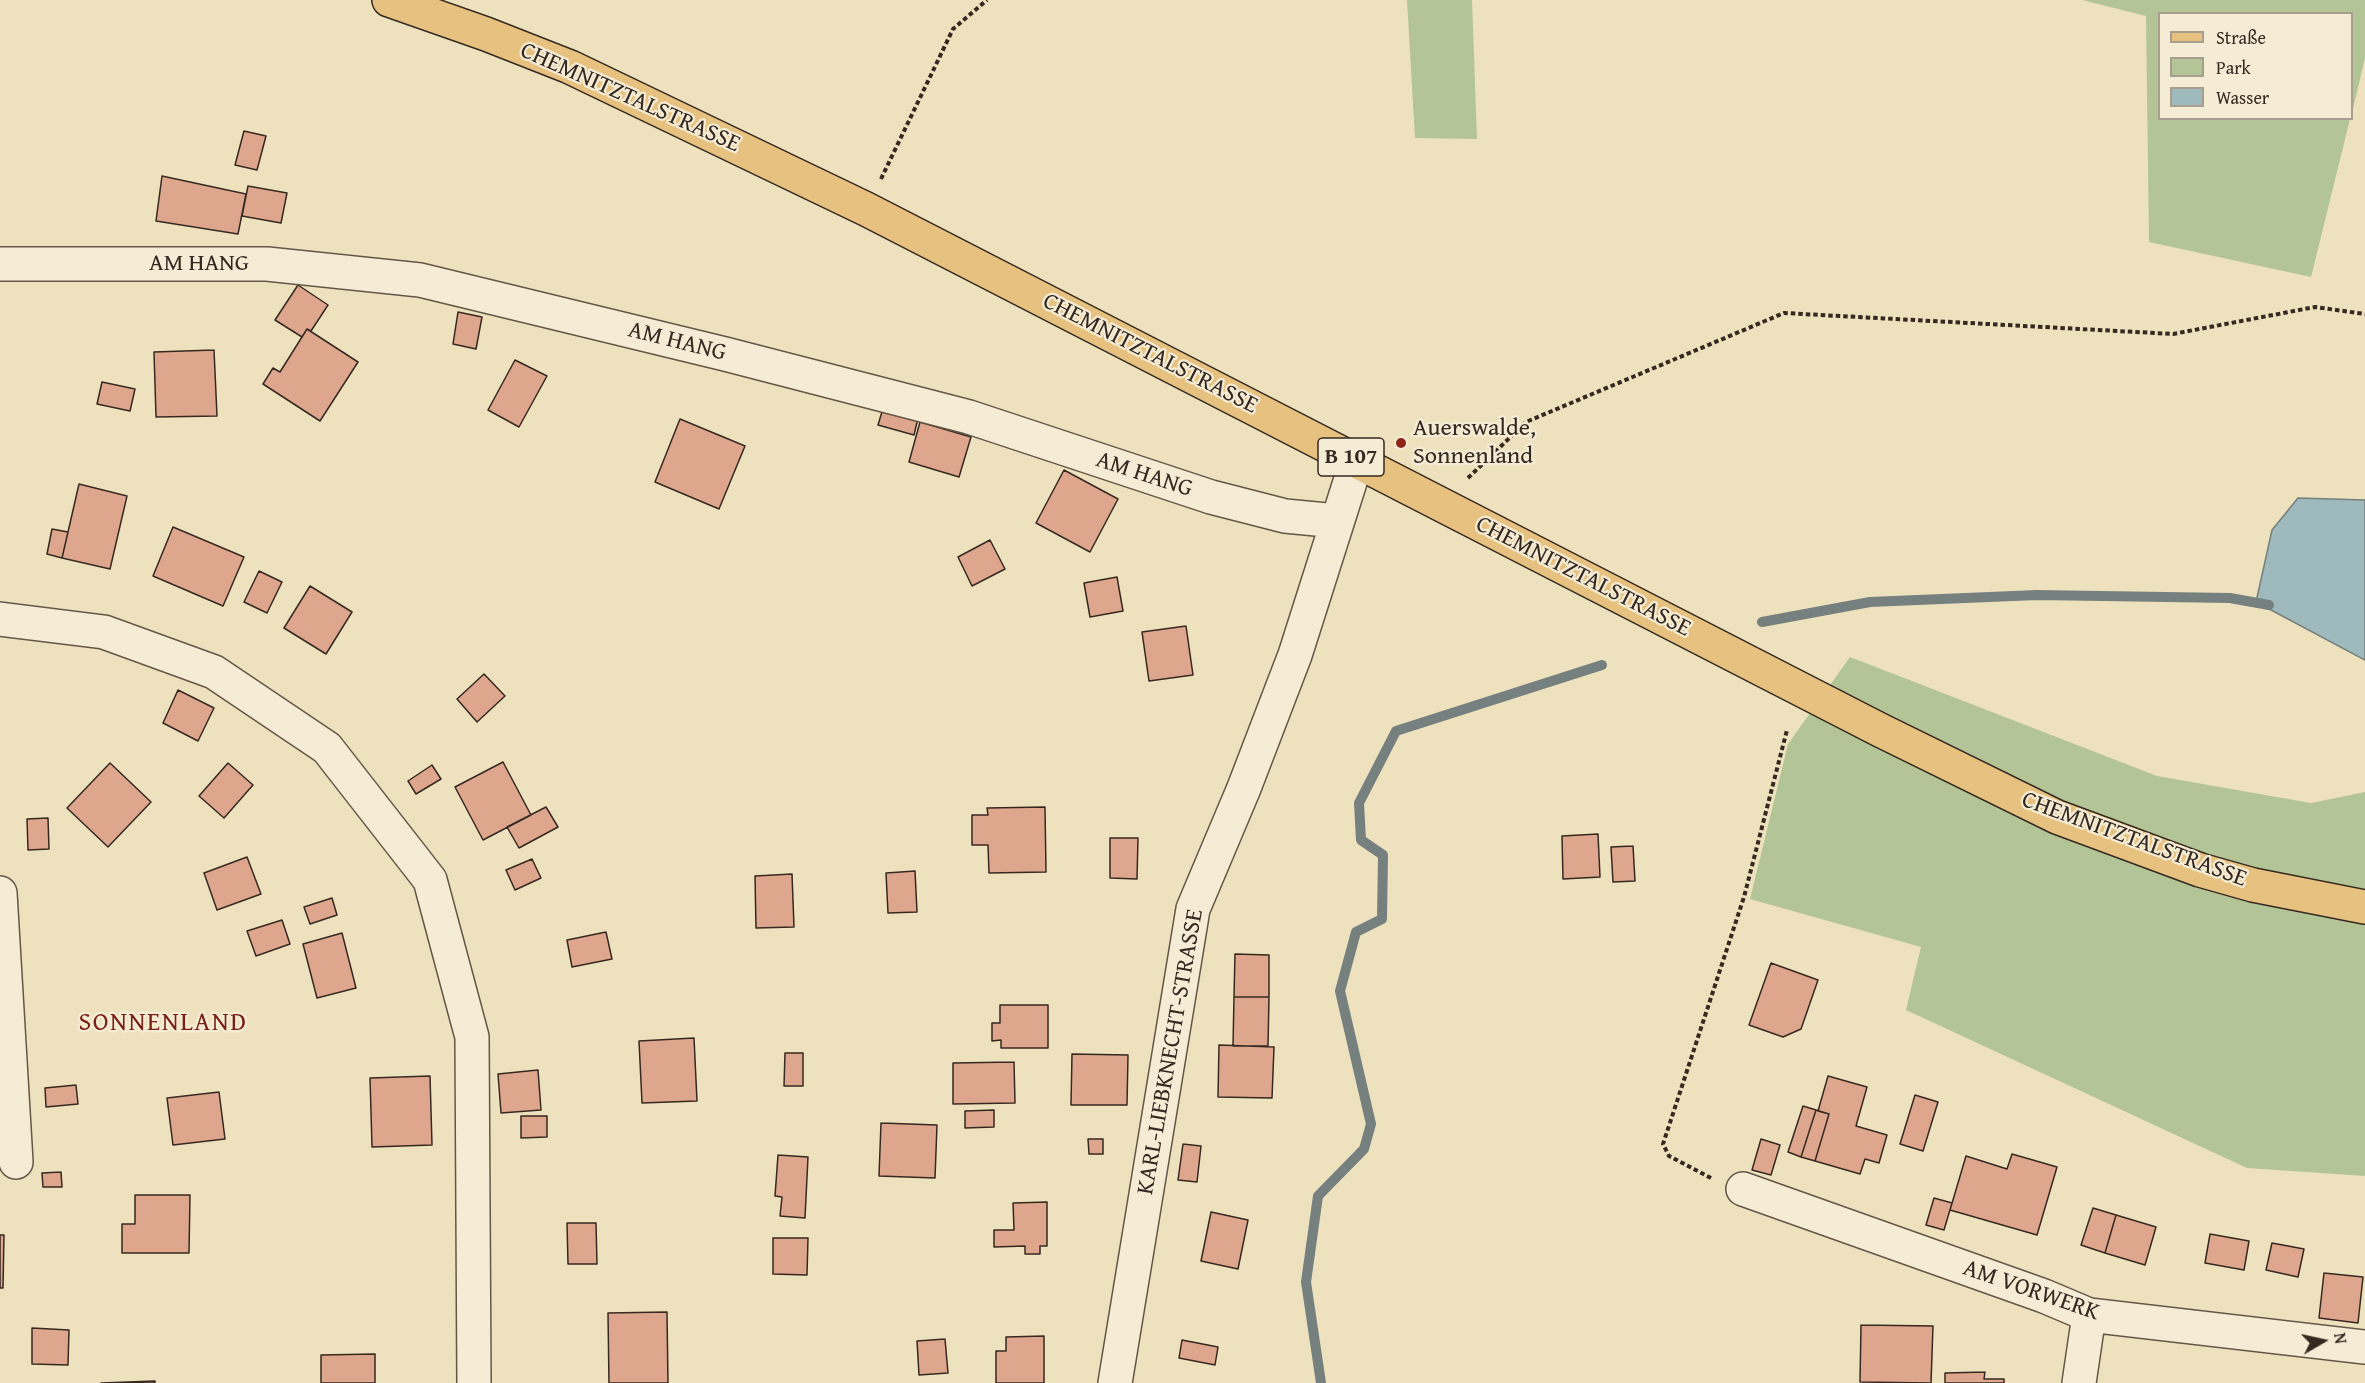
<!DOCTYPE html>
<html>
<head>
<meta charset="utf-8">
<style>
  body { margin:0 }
  #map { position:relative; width:2365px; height:1383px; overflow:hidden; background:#eee2be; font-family:"Gentium Book Plus",serif }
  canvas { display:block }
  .legend { position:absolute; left:2158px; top:12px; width:195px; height:108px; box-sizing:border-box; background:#f4ecd5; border:2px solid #a89e8d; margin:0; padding:8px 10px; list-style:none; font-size:18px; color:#362921 }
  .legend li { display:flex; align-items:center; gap:12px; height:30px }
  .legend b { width:30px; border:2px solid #a89e8d }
  .north { position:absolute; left:2293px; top:1311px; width:60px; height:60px; -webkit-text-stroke:4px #f4ecd5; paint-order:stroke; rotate:81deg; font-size:16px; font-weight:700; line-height:24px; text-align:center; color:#362921 }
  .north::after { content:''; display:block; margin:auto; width:21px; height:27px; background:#362921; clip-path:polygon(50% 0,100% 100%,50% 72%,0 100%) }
</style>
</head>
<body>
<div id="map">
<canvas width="2365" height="1383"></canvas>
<ul class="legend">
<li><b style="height:8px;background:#e7c17f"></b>Straße</li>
<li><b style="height:16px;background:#b3c496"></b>Park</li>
<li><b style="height:16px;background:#9fbabd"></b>Wasser</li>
</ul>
<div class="north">N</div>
</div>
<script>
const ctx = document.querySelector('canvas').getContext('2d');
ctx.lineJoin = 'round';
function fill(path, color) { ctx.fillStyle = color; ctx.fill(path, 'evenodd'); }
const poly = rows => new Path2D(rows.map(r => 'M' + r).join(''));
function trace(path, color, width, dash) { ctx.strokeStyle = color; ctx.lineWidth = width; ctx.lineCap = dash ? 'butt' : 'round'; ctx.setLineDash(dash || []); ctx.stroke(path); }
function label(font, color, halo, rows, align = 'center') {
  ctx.font = font + ' "Gentium Book Plus",serif'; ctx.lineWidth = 4.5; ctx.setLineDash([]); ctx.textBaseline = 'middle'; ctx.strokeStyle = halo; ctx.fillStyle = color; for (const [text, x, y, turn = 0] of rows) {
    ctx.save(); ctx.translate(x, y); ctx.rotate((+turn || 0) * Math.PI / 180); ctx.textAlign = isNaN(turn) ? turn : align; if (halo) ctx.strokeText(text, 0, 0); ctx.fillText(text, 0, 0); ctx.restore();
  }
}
const green = poly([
  [1407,0,1472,0,1477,139,1415,138],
  [2082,0,2365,0,2365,58,2352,113,2352,14,2160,14,2160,118,2350,119,2311,277,2149,242,2146,16],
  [1850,657,2157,776,2311,803,2365,792,2365,1176,2247,1168,1906,1010,1921,947,1750,899,1788,744]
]);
const water = poly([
  [2298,498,2365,500,2365,660,2256,602,2272,530,2298,498]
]);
const stream = poly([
  [1762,622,1870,602,2037,595,2230,598,2269,605],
  [1321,1383,1306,1282,1318,1196,1364,1149,1371,1124,1340,991,1356,932,1382,919,1383,855,1361,840,1359,803,1396,731,1602,665]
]);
const building = poly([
  [244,131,266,136,257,170,235,165,244,131],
  [162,176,246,194,238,234,156,221,162,176],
  [248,186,287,193,281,223,242,216,248,186],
  [298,285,328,305,311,331,307,329,302,337,275,320,298,285],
  [458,312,482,317,476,349,453,344,458,312],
  [307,329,358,362,320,421,263,384,273,368,280,372,307,329],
  [214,350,217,416,156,417,154,352,214,350],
  [515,360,547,376,519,427,488,410,515,360],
  [102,382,135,389,130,411,97,404,102,382],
  [884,405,919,414,914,435,878,425,884,405],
  [680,419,745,446,719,509,655,482,680,419],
  [920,422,971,437,959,477,909,462,920,422],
  [1064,470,1118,499,1090,552,1036,523,1064,470],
  [79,484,127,496,110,569,62,558,79,484],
  [173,527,244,557,223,606,153,576,173,527],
  [52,529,68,532,62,558,47,554,52,529],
  [990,540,1005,569,972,586,958,557,990,540],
  [259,571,282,582,267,613,244,602,259,571],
  [1117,577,1123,611,1090,617,1084,583,1117,577],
  [310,586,352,612,326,654,284,628,310,586],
  [1186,626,1193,675,1149,681,1142,632,1186,626],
  [484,674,505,696,477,722,457,699,484,674],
  [178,690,214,708,198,741,163,723,178,690],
  [503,762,531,815,483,840,455,787,503,762],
  [110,763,151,802,108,847,67,808,110,763],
  [228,763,253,785,224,818,199,796,228,763],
  [432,765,441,779,416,794,408,781,432,765],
  [546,807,558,827,519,848,507,827,546,807],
  [1045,807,1046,872,989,873,988,845,972,845,972,815,988,815,987,808,1045,807],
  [48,818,49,849,28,850,27,819,48,818],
  [1598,834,1600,877,1563,879,1562,836,1598,834],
  [1110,838,1138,838,1137,879,1110,878,1110,838],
  [1633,846,1635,881,1613,882,1611,847,1633,846],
  [247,857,261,894,217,910,204,873,247,857],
  [532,859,541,878,515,890,506,870,532,859],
  [915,871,917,912,888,913,886,873,915,871],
  [792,874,794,927,756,928,755,876,792,874],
  [332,898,337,915,310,924,304,907,332,898],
  [282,920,290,944,256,956,247,931,282,920],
  [606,932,612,959,572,967,567,940,606,932],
  [342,933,356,988,317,998,303,944,342,933],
  [1235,954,1269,955,1269,997,1234,997,1235,954],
  [1771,963,1818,980,1801,1029,1783,1037,1749,1025,1771,963],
  [1234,997,1269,997,1268,1046,1233,1046,1234,997],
  [1000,1005,1048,1005,1048,1048,1001,1048,1001,1040,992,1041,992,1023,1000,1023,1000,1005],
  [694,1038,697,1101,642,1103,639,1041,694,1038],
  [1219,1045,1274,1047,1272,1098,1218,1097,1219,1045],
  [785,1053,803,1053,803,1086,784,1086,785,1053],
  [1072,1054,1128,1055,1127,1105,1071,1105,1072,1054],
  [1014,1062,1015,1103,953,1104,953,1063,1014,1062],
  [538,1070,541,1110,501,1113,498,1074,538,1070],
  [430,1076,432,1145,372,1147,370,1078,430,1076],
  [1828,1076,1867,1087,1856,1126,1887,1135,1879,1163,1865,1159,1860,1174,1815,1161,1829,1114,1818,1111,1828,1076],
  [76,1085,78,1104,46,1107,45,1088,76,1085],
  [219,1092,225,1139,173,1145,167,1098,219,1092],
  [1915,1095,1938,1102,1923,1151,1900,1144,1915,1095],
  [1803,1106,1816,1110,1801,1157,1788,1152,1803,1106],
  [994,1110,994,1127,965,1128,965,1111,994,1110],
  [1816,1110,1829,1114,1815,1161,1801,1157,1816,1110],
  [521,1116,547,1116,547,1137,521,1138,521,1116],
  [881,1123,937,1125,935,1178,879,1176,881,1123],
  [1088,1139,1103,1139,1103,1154,1089,1154,1088,1139],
  [1761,1139,1780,1145,1771,1175,1752,1170,1761,1139],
  [1183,1144,1201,1146,1197,1182,1178,1180,1183,1144],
  [2012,1154,2057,1167,2037,1235,1950,1210,1966,1156,2007,1169,2012,1154],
  [778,1155,808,1157,805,1218,780,1216,782,1197,775,1196,778,1155],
  [61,1172,62,1187,43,1187,42,1173,61,1172],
  [135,1195,190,1195,189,1253,122,1253,122,1224,135,1224,135,1195],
  [1934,1198,1952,1203,1944,1230,1926,1225,1934,1198],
  [1047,1202,1047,1246,1040,1246,1040,1254,1025,1254,1025,1246,994,1247,994,1230,1014,1230,1013,1203,1047,1202],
  [2093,1208,2116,1215,2105,1253,2081,1245,2093,1208],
  [1211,1212,1248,1220,1238,1269,1201,1261,1211,1212],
  [2116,1215,2156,1227,2145,1265,2105,1253,2116,1215],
  [567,1223,596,1223,597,1264,568,1264,567,1223],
  [2210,1234,2249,1241,2244,1270,2205,1263,2210,1234],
  [0,1235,4,1235,3,1288,0,1288,0,1235],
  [773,1238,808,1238,807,1275,773,1274,773,1238],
  [2272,1243,2304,1249,2298,1277,2266,1270,2272,1243],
  [2324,1273,2363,1277,2358,1323,2319,1318,2324,1273],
  [667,1312,668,1383,609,1383,608,1313,667,1312],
  [1861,1325,1933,1326,1931,1383,1860,1382,1861,1325],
  [32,1328,69,1330,68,1365,32,1364,32,1328],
  [1044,1336,1044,1383,996,1383,996,1351,1006,1351,1006,1337,1044,1336],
  [945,1339,948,1373,919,1375,917,1341,945,1339],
  [1182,1340,1218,1347,1215,1365,1179,1358,1182,1340],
  [375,1354,375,1383,321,1383,321,1355,375,1354],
  [1985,1372,1984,1379,2004,1379,2004,1383,1945,1383,1945,1373,1985,1372],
  [155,1381,155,1383,101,1383,155,1381]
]);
const path = poly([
  [881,179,953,29,987,0],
  [1468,478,1526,422,1784,313,2173,334,2315,307,2365,314],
  [1711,1178,1669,1156,1663,1144,1744,897,1787,730]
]);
const minor = poly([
  [0,264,267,264,420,280,725,354,969,417,1211,497,1285,516,1337,521],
  [0,619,104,632,214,672,327,748,430,880,472,1037,474,1383],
  [0,893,16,1162],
  [1743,1189,2044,1296,2089,1315,2365,1347],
  [1115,1383,1193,909,1244,788,1295,655,1357,460],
  [2079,1383,2089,1315]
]);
const primary = poly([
  [389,0,486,34,570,67,866,209,1880,730,2057,817,2200,870,2253,885,2365,907]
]);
const markers = [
  [1401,443,6,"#8f2418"]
];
const shields = [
  [1351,457,66]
];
const shieldNames = [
  ["B 107",1351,457]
];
const streetNames = [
  ["CHEMNITZTALSTRASSE",630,98,24],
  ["AM HANG",199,264],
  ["AM HANG",677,342,14],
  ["CHEMNITZTALSTRASSE",1150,354,27],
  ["AM HANG",1144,475,18],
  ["CHEMNITZTALSTRASSE",1583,577,27],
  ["CHEMNITZTALSTRASSE",2134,840,20],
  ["KARL-LIEBKNECHT-STRASSE",1171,1052,-80],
  ["AM VORWERK",2031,1291,19]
];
const poiNames = [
  ["Auerswalde,",1413,429],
  ["Sonnenland",1413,457]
];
const neighbourhoodNames = [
  ["SONNENLAND",163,1023]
];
fill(green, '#b3c496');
fill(water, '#9fbabd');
trace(water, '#75807f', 1.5);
trace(stream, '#75807f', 10);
fill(building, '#dfa68e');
trace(building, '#362921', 1.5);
trace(minor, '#645748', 36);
trace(primary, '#362921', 36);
trace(path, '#362921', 4, [4.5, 3]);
trace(minor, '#f4ecd5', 33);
trace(primary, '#e7c17f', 33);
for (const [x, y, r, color] of markers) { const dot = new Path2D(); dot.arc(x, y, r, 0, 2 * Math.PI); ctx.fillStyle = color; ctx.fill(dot); trace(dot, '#f4ecd5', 2); }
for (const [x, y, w] of shields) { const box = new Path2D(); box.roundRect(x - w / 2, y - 19, w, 38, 4.5); ctx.fillStyle = '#f4ecd5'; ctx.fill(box); trace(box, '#362921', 1.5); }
label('bold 22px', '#362921', null, shieldNames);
label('24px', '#362921', '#f4ecd5', streetNames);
label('24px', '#362921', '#f4ecd5', poiNames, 'left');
ctx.letterSpacing = '1.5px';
label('26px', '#7a1f14', '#f4ecd5', neighbourhoodNames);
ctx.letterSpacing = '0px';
</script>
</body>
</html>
